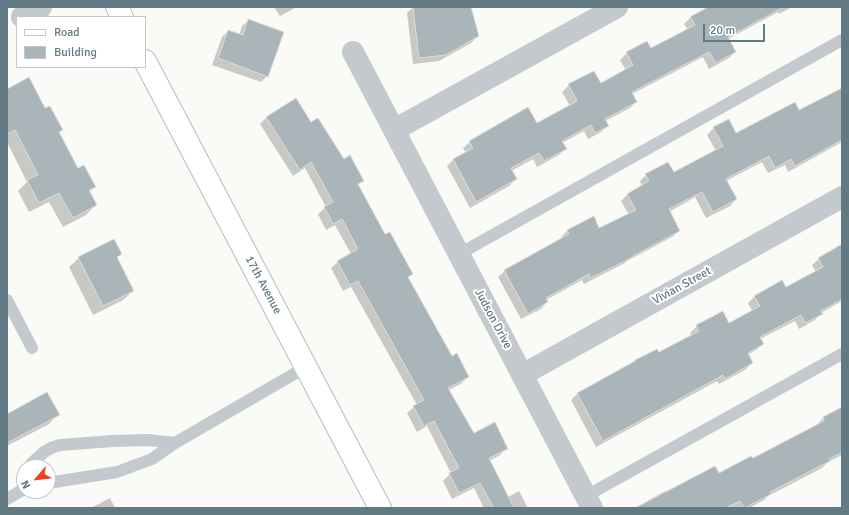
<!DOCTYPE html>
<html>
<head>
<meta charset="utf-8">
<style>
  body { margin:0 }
  #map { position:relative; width:849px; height:515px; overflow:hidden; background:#fafaf7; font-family:Signika,sans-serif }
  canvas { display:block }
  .frame { position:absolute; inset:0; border:8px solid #637984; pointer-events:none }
  .legend { position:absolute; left:16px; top:16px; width:130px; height:52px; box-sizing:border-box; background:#fff; border:1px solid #c1c9ce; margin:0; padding:5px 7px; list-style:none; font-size:12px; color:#637984 }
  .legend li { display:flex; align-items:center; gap:8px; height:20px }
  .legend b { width:20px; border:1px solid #c1c9ce }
  .north { position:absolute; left:16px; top:459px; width:40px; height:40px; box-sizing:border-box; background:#fff; border:1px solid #c1c9ce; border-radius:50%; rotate:242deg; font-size:11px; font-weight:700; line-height:16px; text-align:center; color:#637984 }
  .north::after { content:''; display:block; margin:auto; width:14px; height:18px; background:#ef4022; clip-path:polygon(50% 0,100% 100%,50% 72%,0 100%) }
  .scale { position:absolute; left:703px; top:24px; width:62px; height:18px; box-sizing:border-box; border:2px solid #637984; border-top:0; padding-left:5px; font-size:12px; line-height:14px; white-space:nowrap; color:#637984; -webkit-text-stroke:3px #fff; paint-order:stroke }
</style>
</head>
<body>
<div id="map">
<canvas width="849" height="515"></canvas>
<div class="frame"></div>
<ul class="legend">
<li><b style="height:5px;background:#fff"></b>Road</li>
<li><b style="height:11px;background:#a9b5b9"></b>Building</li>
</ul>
<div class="north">N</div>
<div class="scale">20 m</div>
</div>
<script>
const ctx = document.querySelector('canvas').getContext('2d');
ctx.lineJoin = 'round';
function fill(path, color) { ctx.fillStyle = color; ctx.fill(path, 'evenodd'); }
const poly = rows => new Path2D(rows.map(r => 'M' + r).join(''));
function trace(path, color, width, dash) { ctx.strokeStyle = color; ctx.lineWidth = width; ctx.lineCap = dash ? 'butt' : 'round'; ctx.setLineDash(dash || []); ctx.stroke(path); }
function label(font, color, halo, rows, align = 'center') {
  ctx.font = font + ' Signika,sans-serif'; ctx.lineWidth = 4; ctx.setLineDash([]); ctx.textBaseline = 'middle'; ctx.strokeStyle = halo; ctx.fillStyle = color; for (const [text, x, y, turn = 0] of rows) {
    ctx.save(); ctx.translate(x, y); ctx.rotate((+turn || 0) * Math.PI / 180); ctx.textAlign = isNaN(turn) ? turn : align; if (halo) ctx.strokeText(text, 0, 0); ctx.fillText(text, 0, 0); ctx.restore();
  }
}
const shadow = poly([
  [274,7,297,7,280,16],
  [413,7,470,7,478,36,471,43,439,61,413,64,407,13],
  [710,7,792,7,779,14,778,12,728,39,735,52,729,58,709,69,703,57,632,94,636,102,630,108,605,121,608,126,601,132,588,139,584,131,562,143,565,149,559,155,537,167,533,159,511,171,516,179,509,186,470,208,447,166,453,160,466,153,463,148,470,142,536,124,570,106,562,92,569,85,600,84,626,70,620,60,627,53,650,49,688,30,684,24,691,17],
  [249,20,267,76,261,82,212,65,222,37,228,31,239,35,242,26],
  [842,89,842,142,788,172,785,165,768,173,762,162,726,181,736,199,730,206,706,218,695,197,669,212,679,231,672,237,627,261,625,263,584,284,582,280,546,300,547,302,541,309,521,319,498,277,505,271,562,239,561,237,567,231,593,218,599,229,629,215,621,201,628,194,642,187,640,181,646,175,674,174,716,151,707,135,714,128,736,134,799,112],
  [7,90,45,110,61,130,58,133,78,170,95,187,89,192,96,205,86,215,63,227,49,202,29,212,18,191,27,182,7,142],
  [267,117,311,123,363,181,358,185,385,236,412,274,408,278,452,357,468,376,462,383,449,390,473,435,507,448,500,455,489,461,508,497,519,491,528,508,484,508,474,488,452,499,443,481,451,473,427,426,417,432,407,413,414,407,417,405,351,287,343,291,331,268,338,262,351,254,335,225,326,230,318,214,326,207,305,168,293,176,260,124],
  [842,245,842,301,821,313,815,320,799,329,795,321,760,339,763,344,756,350,747,355,752,363,745,370,719,384,717,381,596,447,571,400,577,394,632,364,658,354,692,336,690,333,697,326,729,325,753,312,748,303,755,296,785,288,816,272,812,265,819,259],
  [120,254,116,258,133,291,123,300,93,315,69,267,79,258],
  [842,408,842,455,828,462,822,468,768,496,764,500,749,508,734,508,733,506,730,508,638,508,642,504,665,491,666,493,719,475,752,460,817,426,817,425,823,418],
  [58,414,49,424,7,446,7,415],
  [110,498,115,508,91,508]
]);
const building = poly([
  [413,7,471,7,479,36,446,55,419,58,413,7],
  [708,7,784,7,728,37,736,52,716,63,709,52,632,92,637,102,605,119,609,126,595,133,591,125,562,141,567,149,544,161,539,153,511,168,517,179,476,202,453,159,473,148,469,141,528,107,537,123,577,101,568,84,594,71,601,83,633,65,626,52,647,41,651,48,695,25,690,17,708,7],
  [248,19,284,32,268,77,218,58,228,30,243,35,248,19],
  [29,77,45,108,50,106,63,130,59,132,78,168,84,165,96,187,89,190,97,205,73,218,59,193,39,203,27,180,38,175,15,130,7,134,7,89,29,77],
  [842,88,842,140,795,166,791,159,775,168,769,156,726,179,737,199,713,212,702,192,669,209,680,231,633,256,633,257,591,278,589,274,546,298,548,302,528,314,504,270,569,234,567,230,594,216,599,228,636,210,627,194,649,181,645,174,668,162,674,172,723,146,713,127,729,119,736,133,795,102,799,110,842,88],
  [296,98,311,122,318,118,344,159,350,155,364,181,358,184,385,234,390,232,413,274,408,277,452,356,457,353,469,377,448,388,474,433,495,422,508,449,489,458,514,508,494,508,480,483,459,493,449,473,459,468,434,421,424,426,413,406,424,400,358,281,350,285,337,261,358,249,342,219,333,224,324,207,333,202,311,162,300,170,266,117,296,98],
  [114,239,122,254,117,257,134,291,103,306,78,257,114,239],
  [842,244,842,299,821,311,823,314,805,323,801,315,760,337,764,344,748,353,753,363,725,379,723,375,603,441,577,393,635,361,635,360,657,349,659,352,699,331,696,325,723,311,729,323,760,306,754,296,782,280,786,287,823,267,818,258,842,244],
  [47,392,60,415,7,443,7,414,47,392],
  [842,407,842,455,841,453,829,459,830,461,770,492,771,494,745,508,740,501,725,508,635,508,715,466,719,473,751,456,753,458,824,421,823,417,842,407]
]);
const service = poly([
  [459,254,842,40],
  [7,300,32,348],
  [31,467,32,463,44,452,51,448,60,445,113,441,148,440,175,443],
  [48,483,117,472,152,459,175,443,306,367],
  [586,496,842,354],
  [7,499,24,489]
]);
const minor = poly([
  [353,52,592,508],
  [394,130,617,7],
  [522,375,842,197]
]);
const tertiary = poly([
  [22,17,41,7]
]);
const secondary = poly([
  [117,7,122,17],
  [145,61,380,508]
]);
const streetNames = [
  ["17th Avenue",263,285,62],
  ["Vivian Street",682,286,-29],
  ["Judson Drive",493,319,62]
];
fill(shadow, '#0003');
fill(building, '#a9b5b9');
trace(building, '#dcdcd9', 1);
trace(secondary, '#b5bdc1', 24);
trace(service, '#c3c9cc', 12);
trace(minor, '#c3c9cc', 22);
trace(tertiary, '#c3c9cc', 22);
trace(secondary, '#fff', 22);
label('12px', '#637984', '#fff', streetNames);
</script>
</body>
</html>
